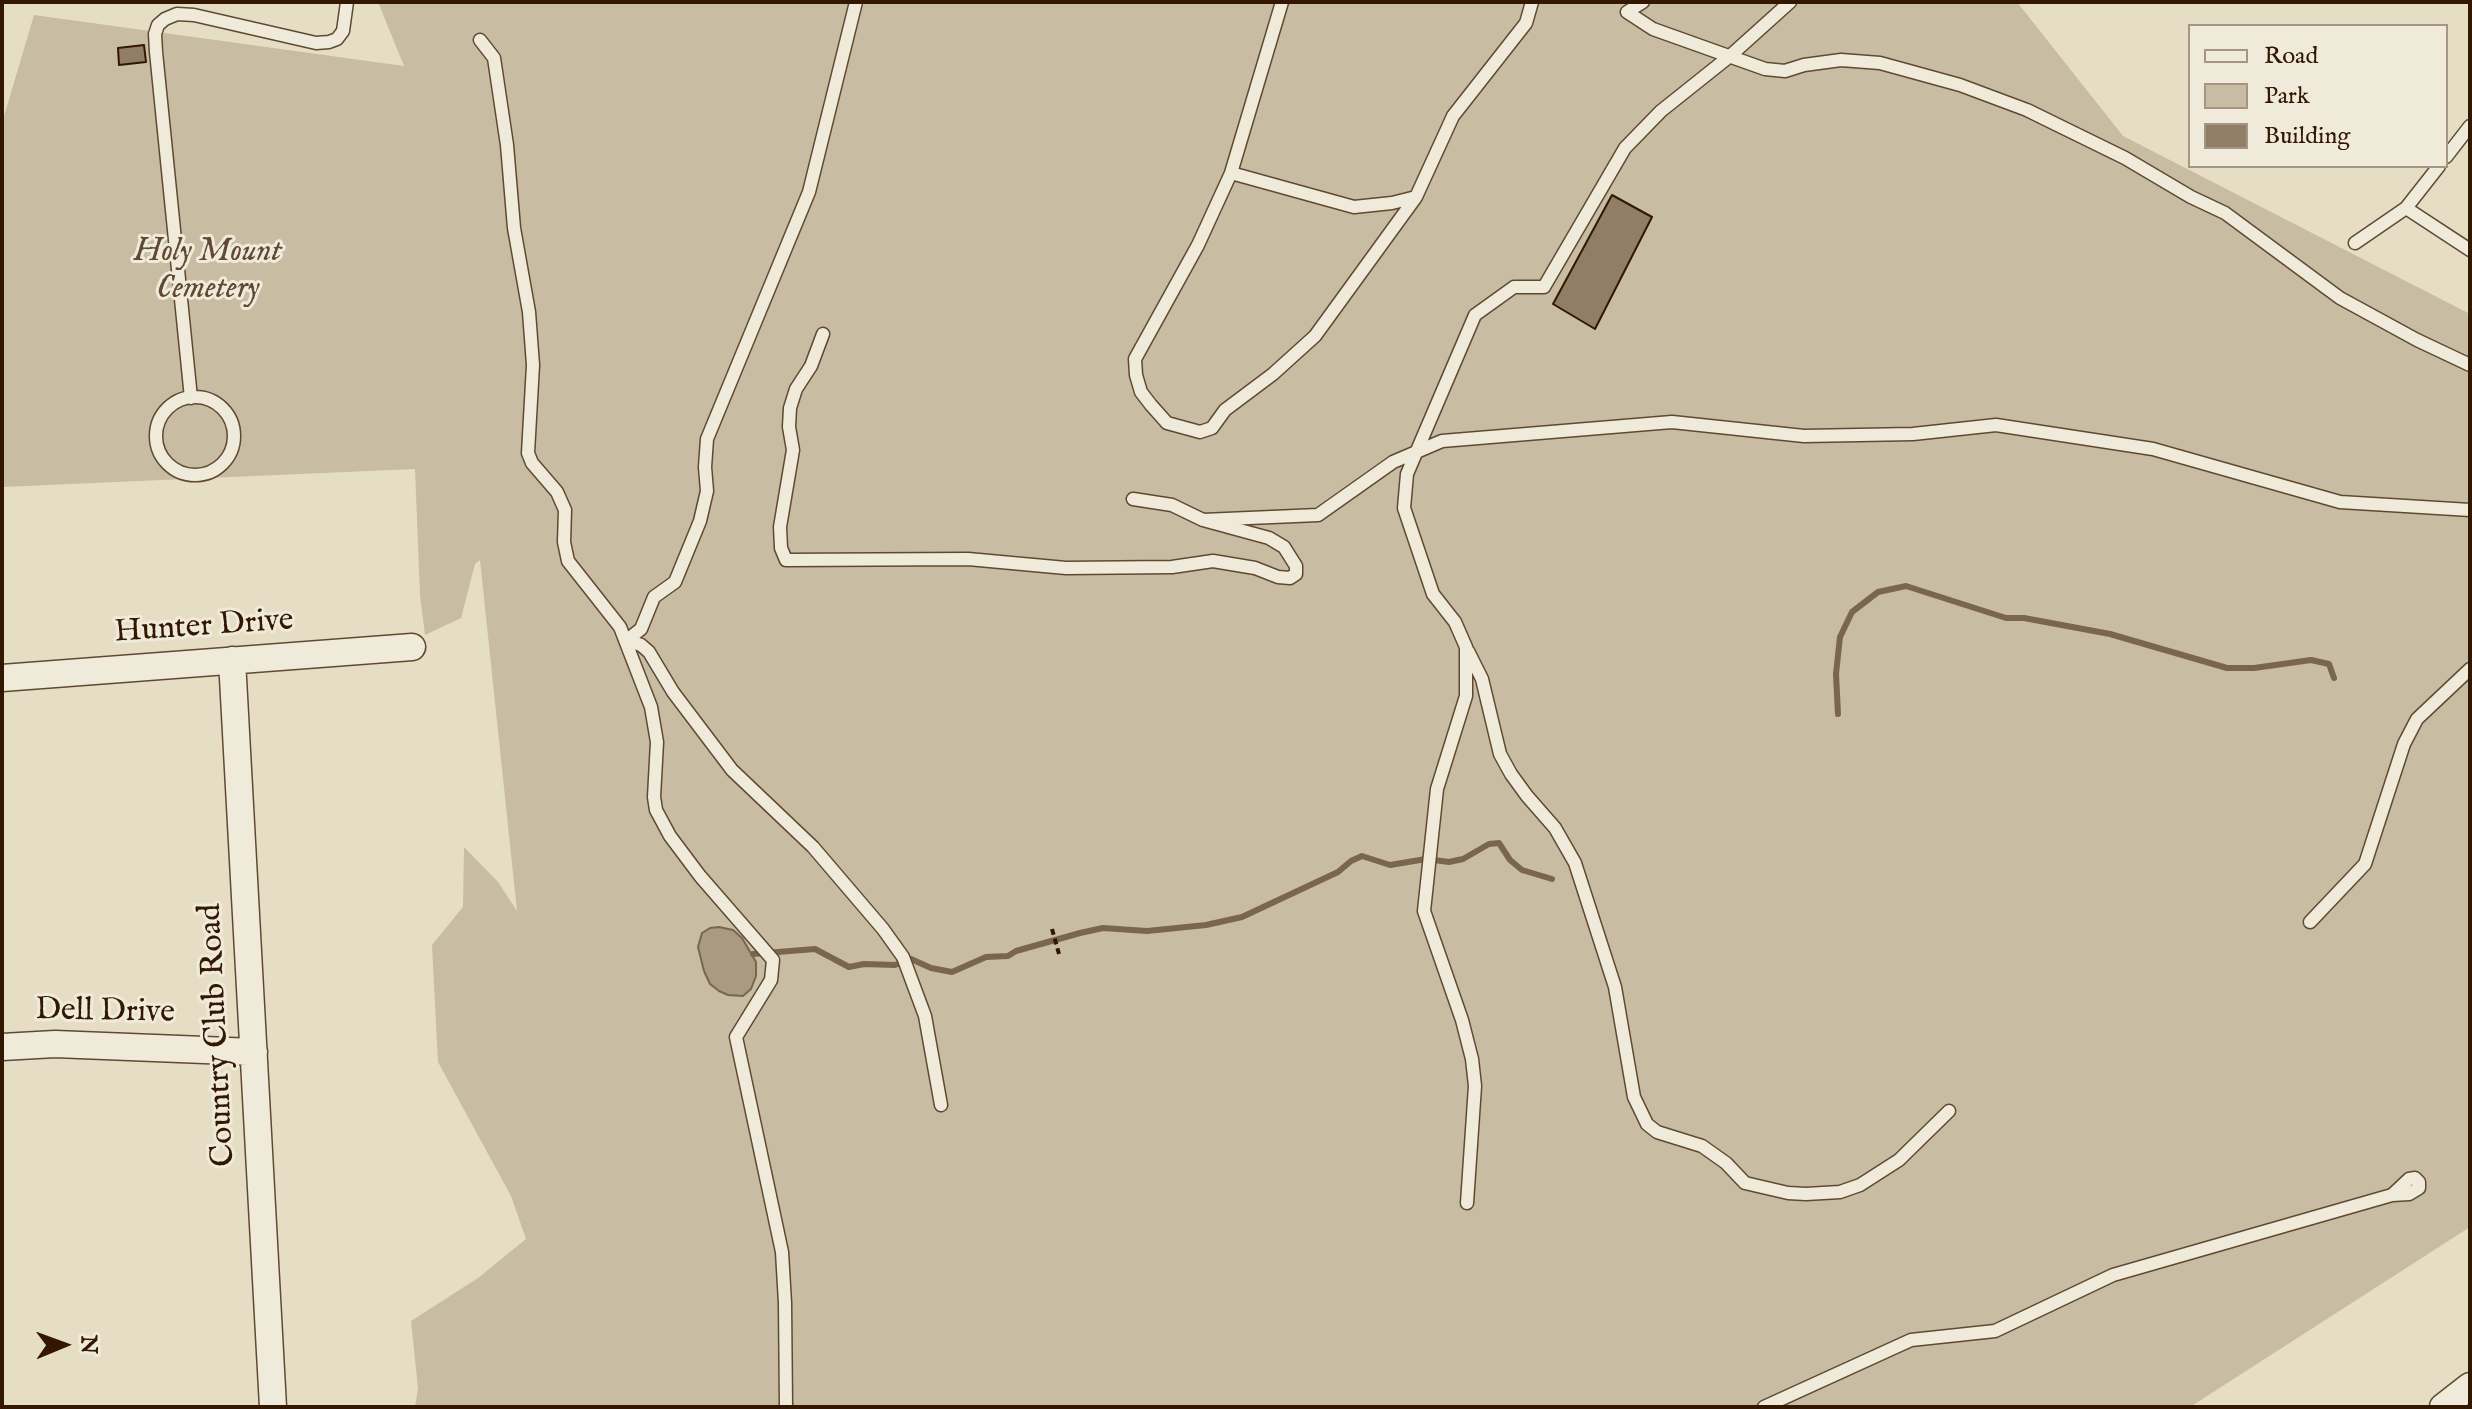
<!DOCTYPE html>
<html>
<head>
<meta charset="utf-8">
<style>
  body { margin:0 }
  #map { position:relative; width:2472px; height:1409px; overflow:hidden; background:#e6dec4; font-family:"IM FELL English",serif }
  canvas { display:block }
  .frame { position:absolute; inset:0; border:4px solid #331701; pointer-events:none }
  .legend { position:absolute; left:2188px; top:24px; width:260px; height:144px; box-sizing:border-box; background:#efead9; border:2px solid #a49683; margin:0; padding:10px 14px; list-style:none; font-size:24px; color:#331701 }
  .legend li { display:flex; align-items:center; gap:16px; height:40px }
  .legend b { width:40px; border:2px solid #a49683 }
  .north { position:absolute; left:24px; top:1305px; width:80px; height:80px; -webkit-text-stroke:6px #efead9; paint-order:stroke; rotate:89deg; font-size:22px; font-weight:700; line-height:32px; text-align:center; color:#331701 }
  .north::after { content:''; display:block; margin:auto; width:28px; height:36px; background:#331701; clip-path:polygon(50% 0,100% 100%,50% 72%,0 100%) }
</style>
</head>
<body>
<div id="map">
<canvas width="2472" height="1409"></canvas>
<div class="frame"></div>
<ul class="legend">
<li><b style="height:10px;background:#efead9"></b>Road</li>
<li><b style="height:22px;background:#c8bca3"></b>Park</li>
<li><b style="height:22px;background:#907e66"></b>Building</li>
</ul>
<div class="north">N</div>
</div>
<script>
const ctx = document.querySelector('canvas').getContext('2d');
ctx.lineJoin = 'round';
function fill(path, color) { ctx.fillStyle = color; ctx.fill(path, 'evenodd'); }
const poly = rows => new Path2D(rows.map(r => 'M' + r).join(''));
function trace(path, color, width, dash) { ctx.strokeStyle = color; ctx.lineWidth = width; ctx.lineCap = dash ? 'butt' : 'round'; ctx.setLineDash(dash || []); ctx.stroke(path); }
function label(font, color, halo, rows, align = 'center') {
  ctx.font = font + ' "IM FELL English",serif'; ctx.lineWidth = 6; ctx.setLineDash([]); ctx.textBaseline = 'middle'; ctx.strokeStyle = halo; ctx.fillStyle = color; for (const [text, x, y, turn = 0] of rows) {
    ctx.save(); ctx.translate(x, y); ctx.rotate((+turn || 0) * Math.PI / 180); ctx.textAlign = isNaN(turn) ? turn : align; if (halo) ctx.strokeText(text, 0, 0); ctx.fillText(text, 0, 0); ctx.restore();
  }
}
const green = poly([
  [378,2,2017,2,2123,136,2470,314,2470,1227,2190,1407,415,1407,418,1388,411,1321,478,1278,526,1239,511,1196,438,1062,432,945,463,907,464,847,498,882,517,911,480,560,475,564,461,618,425,635,420,595,415,469,2,487,2,123,34,15,404,66]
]);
const water = poly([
  [719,927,733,930,742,938,756,962,756,976,751,989,743,996,728,995,719,991,710,984,704,971,698,947,702,933,710,928,719,927]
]);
const stream = poly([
  [1838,714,1836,674,1840,637,1852,612,1878,592,1906,586,2006,618,2024,618,2110,634,2227,668,2254,668,2311,660,2329,664,2334,678],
  [753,954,815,949,849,967,864,964,895,965,911,959,931,968,952,972,986,957,1008,956,1016,951,1080,933,1103,928,1147,931,1206,925,1242,917,1338,872,1351,861,1362,856,1390,865,1426,859,1449,862,1463,859,1489,844,1499,843,1510,860,1522,870,1552,879]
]);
const building = poly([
  [144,45,146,62,119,65,118,48,144,45],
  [1612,195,1652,217,1595,329,1553,304,1612,195]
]);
const path = poly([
  [1052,929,1059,954]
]);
const lane = poly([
  [1643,2,1627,12,1653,29,1765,69,1785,71,1804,65,1841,60,1880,63,1960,85,2027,110,2125,158,2191,197,2225,213,2340,298,2417,340,2470,365],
  [480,40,494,58,507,145,514,228,529,312,533,365,528,453,532,463,557,492,565,510,564,542,568,561,620,627,651,707,657,742,654,797,656,810,670,836,700,876,773,960,771,980,736,1037,782,1252,785,1303,786,1407],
  [2446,157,2470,126],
  [1231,173,1354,207,1392,203,1416,197,1315,336,1273,374,1225,410,1212,428,1200,432,1167,423,1151,405,1141,392,1136,375,1135,359,1198,245,1231,173,1282,2],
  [1416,197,1453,116,1526,23,1532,2],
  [2406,208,2470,250],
  [2355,243,2406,208,2439,166],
  [823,334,811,366,796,389,790,408,789,427,793,450,780,527,781,548,786,560,968,559,1066,568,1172,567,1213,561,1255,568,1278,577,1290,578,1296,574,1296,566,1284,547,1269,538,1203,520,1172,505,1133,499],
  '156 436a39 39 0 1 1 78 0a39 39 0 1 1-78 0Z',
  [191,398,156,52,155,34,158,25,165,19,177,14,194,15,316,43,329,42,337,39,343,31,347,2],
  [1203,520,1318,515,1393,462,1442,441,1672,422,1804,436,1913,434,1996,425,2153,449,2340,502,2470,510],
  [627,640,641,629,654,597,675,582,700,521,707,491,705,467,707,439,809,192,856,2],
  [627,640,641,645,649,652,673,692,732,770,813,847,883,929,903,957,925,1016,941,1105],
  [1468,651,1482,679,1500,754,1511,774,1527,796,1555,828,1575,863,1615,987,1634,1097,1647,1124,1657,1132,1702,1146,1726,1163,1745,1183,1788,1193,1806,1194,1840,1192,1860,1185,1899,1160,1949,1111],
  [2310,922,2365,864,2404,744,2417,719,2470,669],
  [1467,1203,1475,1086,1472,1059,1462,1020,1424,911,1437,789,1466,696,1466,647,1455,622,1433,594,1404,508,1407,474,1475,315,1514,287,1544,287,1625,148,1661,111,1730,56,1790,2],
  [1764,1407,1911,1340,1995,1331,2113,1275,2392,1195,2409,1194,2419,1188,2419,1182,2415,1178,2409,1179,2392,1195]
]);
const street = poly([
  [232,660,273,1407],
  [2,678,412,647],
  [2,1047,55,1044,254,1052],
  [2443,1407,2470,1386]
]);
const parkNames = [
  ["Holy Mount",208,253],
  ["Cemetery",208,290]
];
const streetNames = [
  ["Hunter Drive",204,628,-4],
  ["Dell Drive",105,1013,1],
  ["Country Club Road",219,1035,-93]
];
fill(green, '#c8bca3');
fill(water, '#a99a82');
trace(water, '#7a664e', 2);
trace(stream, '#7a664e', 6);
fill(building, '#907e66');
trace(building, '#331701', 2);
trace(lane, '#604932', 15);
trace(street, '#604932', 29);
trace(path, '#331701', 4, [6, 4]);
trace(lane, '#efead9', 12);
trace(street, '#efead9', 26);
label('italic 32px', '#604932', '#efead9', parkNames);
label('32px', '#331701', '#efead9', streetNames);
</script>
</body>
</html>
